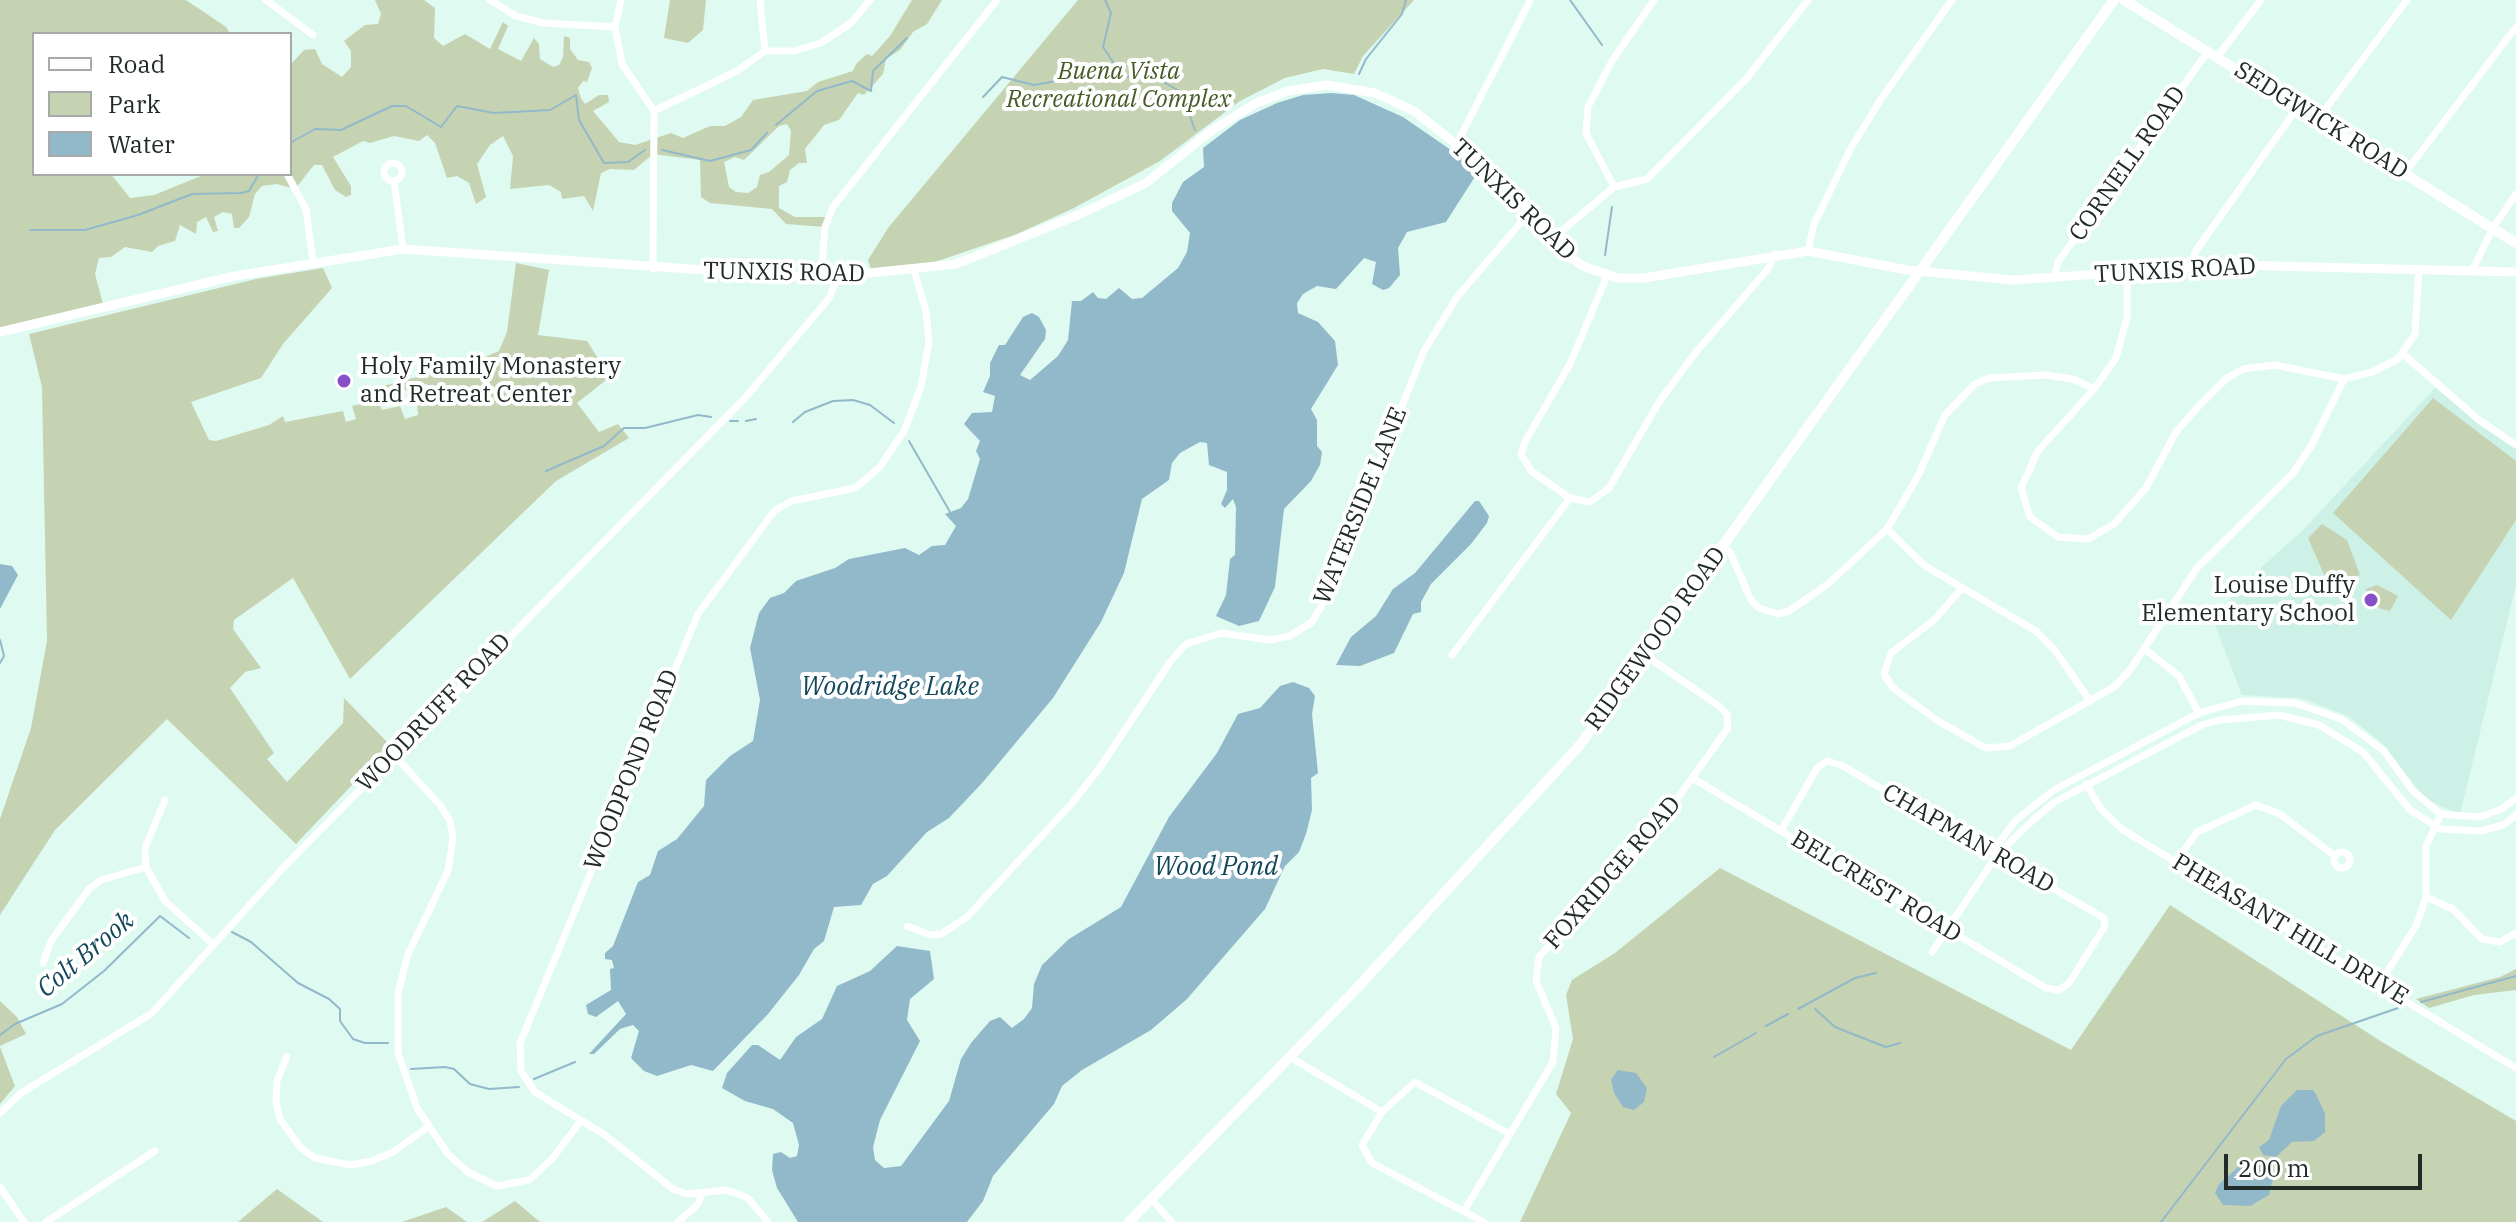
<!DOCTYPE html>
<html>
<head>
<meta charset="utf-8">
<style>
  body { margin:0 }
  #map { position:relative; width:2516px; height:1222px; overflow:hidden; background:#dffaf1; font-family:"IBM Plex Serif",serif }
  canvas { display:block }
  .legend { position:absolute; left:32px; top:32px; width:260px; height:144px; box-sizing:border-box; background:#fff; border:2px solid #a6aaa9; margin:0; padding:10px 14px; list-style:none; font-size:24px; color:#212b28 }
  .legend li { display:flex; align-items:center; gap:16px; height:40px }
  .legend b { width:40px; border:2px solid #a6aaa9 }
  .scale { position:absolute; left:2224px; top:1154px; width:198px; height:36px; box-sizing:border-box; border:4px solid #212b28; border-top:0; padding-left:10px; font-size:24px; line-height:28px; white-space:nowrap; color:#212b28; -webkit-text-stroke:6px #fff; paint-order:stroke }
</style>
</head>
<body>
<div id="map">
<canvas width="2516" height="1222"></canvas>
<ul class="legend">
<li><b style="height:10px;background:#fff"></b>Road</li>
<li><b style="height:22px;background:#c6d3b2"></b>Park</li>
<li><b style="height:22px;background:#92b9ca"></b>Water</li>
</ul>
<div class="scale">200 m</div>
</div>
<script>
const ctx = document.querySelector('canvas').getContext('2d');
ctx.lineJoin = 'round';
function fill(path, color) { ctx.fillStyle = color; ctx.fill(path, 'evenodd'); }
const poly = rows => new Path2D(rows.map(r => 'M' + r).join(''));
function trace(path, color, width, dash) { ctx.strokeStyle = color; ctx.lineWidth = width; ctx.lineCap = dash ? 'butt' : 'round'; ctx.setLineDash(dash || []); ctx.stroke(path); }
function label(font, color, halo, rows, align = 'center') {
  ctx.font = font + ' "IBM Plex Serif",serif'; ctx.lineWidth = 8; ctx.setLineDash([]); ctx.textBaseline = 'middle'; ctx.strokeStyle = halo; ctx.fillStyle = color; for (const [text, x, y, turn = 0] of rows) {
    ctx.save(); ctx.translate(x, y); ctx.rotate((+turn || 0) * Math.PI / 180); ctx.textAlign = isNaN(turn) ? turn : align; if (halo) ctx.strokeText(text, 0, 0); ctx.fillText(text, 0, 0); ctx.restore();
  }
}
const built = poly([
  [2435,388,2516,449,2516,585,2460,814,2426,800,2383,744,2348,716,2301,698,2242,695,2215,625,2235,591,2302,531]
]);
const green = poly([
  [0,0,186,0,226,27,230,34,34,34,34,174,111,174,130,198,154,195,206,174,290,174,290,65,304,50,315,49,322,64,342,77,351,67,351,51,344,41,365,25,378,24,381,14,375,0,424,0,435,8,434,38,443,46,465,34,490,49,503,22,508,26,498,49,521,61,534,38,539,44,540,59,553,67,559,65,563,57,564,36,570,38,570,49,578,60,589,62,592,68,587,82,583,81,578,88,581,98,585,104,599,95,608,95,609,102,593,111,619,142,635,145,671,133,683,138,710,126,725,126,741,117,753,100,807,91,818,82,853,71,856,64,867,54,872,56,890,36,912,0,942,0,927,24,913,32,900,50,886,59,883,74,864,95,858,93,839,120,824,125,805,149,807,163,799,163,790,170,787,182,779,186,779,208,795,217,828,217,825,227,786,224,772,209,710,203,701,197,700,160,653,154,634,170,610,169,601,173,593,211,584,196,562,199,561,192,549,185,510,189,513,156,503,136,490,145,477,164,486,197,476,204,469,183,457,176,447,178,435,143,427,135,419,141,394,136,370,143,363,141,333,157,351,186,351,195,346,197,335,190,322,165,314,165,295,189,277,184,262,186,255,194,249,217,239,228,234,228,232,214,223,212,214,217,218,231,213,232,206,217,197,222,196,234,180,225,175,241,158,246,152,252,125,247,111,257,99,258,95,274,104,308,0,332],
  [787,124,791,131,789,155,769,172,760,175,757,187,748,193,736,192,729,187,724,162,735,157,744,160,779,126],
  [670,0,706,0,703,30,688,43,664,38],
  [1078,0,1414,0,1363,56,1354,74,1323,69,1285,78,1240,101,1160,161,1074,208,1017,234,923,266,872,272,868,260,888,228],
  [516,263,549,270,538,335,587,341,610,377,577,403,599,432,618,424,629,438,556,481,350,679,293,578,234,620,233,629,261,668,245,672,230,688,274,753,267,759,287,782,343,723,344,698,390,745,296,844,167,719,55,830,0,915,0,819,31,728,47,641,42,387,29,334,256,279,323,268,332,288,283,344,261,378,191,402,209,440,216,441,269,425,283,416,285,422,343,411,346,422,356,419,352,406,378,400,382,410,400,406,405,419,418,415,417,401,436,397,434,388,426,384,386,396,383,386,473,362,499,351,507,332],
  [2433,398,2516,461,2516,520,2451,620,2333,513],
  [2322,524,2347,540,2360,575,2329,586,2308,538],
  [2377,585,2398,596,2390,611,2381,609,2370,600,2366,589],
  [1720,868,2071,1050,2170,905,2382,1042,2516,1121,2516,1222,1520,1222,1571,1113,1556,1094,1573,1039,1566,995,1572,980,1615,953],
  [2516,969,2516,990,2474,995,2429,1008,2416,999,2500,977],
  [0,1001,17,1017,26,1034,0,1046],
  [0,1047,15,1086,0,1104],
  [277,1189,323,1222,386,1222,238,1222],
  [515,1201,540,1222,482,1222],
  [446,1207,467,1222,402,1222]
]);
const water = poly([
  [1332,93,1354,95,1403,117,1464,159,1476,175,1446,222,1407,232,1398,248,1400,275,1389,288,1383,290,1372,284,1376,262,1364,258,1336,289,1317,286,1303,294,1297,303,1298,313,1318,322,1335,341,1338,365,1311,409,1317,420,1317,446,1322,452,1320,465,1311,481,1284,509,1275,587,1259,621,1239,626,1216,616,1226,595,1230,559,1235,555,1236,507,1233,499,1225,508,1221,504,1227,490,1227,472,1209,465,1207,443,1200,442,1180,453,1172,463,1169,480,1142,499,1124,573,1101,622,1053,698,983,782,949,818,927,832,887,876,873,884,861,905,834,907,824,941,814,949,799,975,768,1014,713,1071,691,1065,657,1076,644,1071,631,1058,639,1031,633,1025,620,1029,594,1054,589,1054,626,1014,618,1001,596,1017,588,1014,586,1005,611,990,610,969,614,968,612,960,605,959,605,953,613,946,638,882,650,875,658,851,677,839,704,806,706,780,730,756,753,741,760,700,750,648,759,613,770,598,784,593,796,581,835,568,849,559,905,548,919,555,932,546,945,545,956,526,945,514,961,508,968,499,980,459,976,451,980,441,964,424,972,413,992,412,995,396,983,392,990,376,990,363,999,345,1005,345,1023,317,1032,313,1039,317,1046,330,1045,339,1020,375,1030,380,1058,356,1068,340,1072,301,1081,301,1093,292,1098,298,1106,299,1119,288,1132,299,1142,298,1178,268,1187,252,1190,233,1172,211,1172,203,1183,182,1204,167,1203,148,1240,120,1277,103,1303,95],
  [1475,501,1479,501,1489,516,1487,523,1471,544,1431,584,1421,602,1421,612,1413,614,1394,653,1360,666,1336,665,1351,637,1376,616,1393,589,1415,573],
  [0,564,12,566,18,575,0,609],
  [1293,682,1309,688,1315,696,1312,714,1318,773,1311,778,1312,810,1306,834,1299,852,1285,866,1265,909,1187,999,1151,1030,1082,1070,1062,1086,1054,1104,993,1176,983,1201,967,1222,798,1222,777,1188,772,1170,773,1154,781,1152,790,1158,797,1156,799,1145,793,1123,773,1109,745,1101,722,1088,727,1073,752,1045,758,1045,780,1060,796,1037,822,1019,837,986,870,971,897,946,930,951,934,979,910,999,907,1020,920,1041,880,1120,873,1147,875,1160,884,1168,901,1166,949,1101,961,1059,971,1043,990,1021,1000,1017,1012,1028,1024,1019,1032,1008,1034,984,1042,965,1069,939,1121,907,1169,817,1217,753,1238,714,1260,708,1280,686],
  [1618,1070,1636,1073,1647,1088,1644,1102,1634,1110,1623,1107,1614,1093,1611,1080],
  [2297,1090,2313,1090,2316,1094,2325,1114,2325,1132,2314,1141,2292,1142,2276,1157,2263,1155,2259,1147,2269,1140,2281,1106],
  [2258,1159,2270,1168,2273,1179,2269,1195,2250,1206,2223,1205,2215,1193,2219,1184,2245,1161]
]);
const stream = poly([
  [1105,0,1111,13,1103,47,1121,74],
  [1570,0,1602,45],
  [1359,74,1366,59,1402,14,1406,0],
  [983,97,1002,77,1034,85,1084,76,1155,77,1181,92,1195,130],
  [776,125,817,91,852,81,871,91,873,71,907,38],
  [290,143,315,129,341,130,392,106,406,106,441,127,457,106,494,113,550,110,576,95,579,120,604,163,628,162,645,150],
  [662,150,710,161,751,150,767,133],
  [30,230,85,230,138,215,192,194,241,193,249,191,259,174],
  [1605,255,1612,207],
  [730,421,738,421],
  [746,421,756,419],
  [793,422,805,412,833,401,853,400,870,405,894,423],
  [909,441,950,512],
  [546,471,604,446,624,428,645,428,698,415,711,417],
  [0,640,4,656,0,663],
  [232,932,251,942,298,983,329,999,340,1009,340,1021,353,1039,365,1043,388,1043],
  [2421,1002,2516,976],
  [1798,1009,1855,978,1876,973],
  [1815,1009,1835,1027,1850,1033,1886,1047,1900,1043],
  [1766,1026,1788,1014],
  [0,1035,15,1024,62,1004,104,971,160,916,189,938],
  [1714,1057,1756,1033],
  [411,1069,445,1067,454,1069,470,1084,489,1089,519,1087],
  [534,1079,575,1062],
  [2161,1222,2286,1059,2317,1036,2398,1008]
]);
const minor = poly([
  [266,0,313,35],
  [490,0,516,16,543,23,615,27],
  [621,0,615,27,622,64,654,111,653,269],
  [765,51,794,51,821,43,851,23,870,0],
  [2217,57,2261,0],
  [654,111,737,71,765,51,760,0],
  [2318,119,2407,0],
  [1457,143,1530,1],
  '384 172a9 9 0 1 1 18 0a9 9 0 1 1-18 0Z',
  [2405,173,2516,27],
  [287,174,306,209,313,261],
  [394,181,403,249],
  [1614,187,1586,133,1588,107,1612,61,1654,0],
  [1551,240,1614,187,1647,179,1747,78,1808,0],
  [1808,251,1814,224,1851,148,1881,99,1952,0],
  [2193,266,2195,252,2298,107],
  [2472,271,2493,228,2516,194],
  [2127,272,2127,318,2116,358,2094,389,2038,451,2021,488,2030,517,2058,537,2088,539,2114,524,2146,488,2176,432,2196,409,2227,378,2243,369,2275,365,2344,379,2372,372,2398,359,2415,334,2419,270],
  [1607,276,1570,364,1526,440,1521,454,1531,471,1570,498,1590,502,1609,488,1659,402,1696,352,1768,269,1775,254],
  [821,278,825,227,833,207,997,0],
  [2054,278,2058,262,2208,51],
  [2403,354,2479,420,2516,445],
  [1887,529,1925,566,2036,631,2054,649,2090,701],
  [1723,547,1730,552,1751,600,1759,608,1778,614,1789,611,1828,584,1887,529,1918,476,1945,415,1975,384,1989,378,2045,375,2073,379,2094,389],
  [1962,588,1934,620,1891,653,1884,674,1893,688,1938,721,1986,748,2010,746,2114,687,2130,670,2197,568,2293,473,2311,446,2344,379],
  [2146,650,2179,676,2199,714],
  [1452,655,1570,498],
  [393,754,440,805,450,821,453,838,448,871,408,954,398,993,398,1053,417,1108,448,1154,468,1172,497,1186,529,1180,552,1159,580,1122],
  [1694,779,1781,831,1949,930,2046,988,2059,990,2069,983,2105,926,2104,918,2097,914,1841,765,1827,761,1817,768,1781,831],
  [2086,784,2101,809,2123,830,2516,1068],
  [165,800,145,848,146,867,165,901,214,945],
  '2334 860a8 8 0 1 1 16 0a8 8 0 1 1-16 0Z',
  [1997,855,1997,845,2015,821,2054,790,2199,713,2242,701,2295,703,2341,719,2384,751,2413,791,2441,814,2480,817,2502,809,2516,798],
  [2176,861,2197,832,2256,805,2280,814,2335,856],
  [2426,897,2453,909,2482,939,2500,942,2516,933],
  [907,926,930,935,941,934,967,917,1073,802,1101,766,1170,662,1186,644,1221,633,1270,640,1290,636,1312,622,1322,605,1424,351,1457,297,1529,213],
  [1932,952,1997,855,2034,819,2055,802,2202,725,2220,720,2279,715,2319,725,2363,752,2410,810,2441,829,2481,831,2503,825,2516,815],
  [43,963,51,941,89,889,101,880,146,867],
  [2379,985,2416,926,2426,897,2426,846,2441,814],
  [287,1056,277,1081,276,1102,280,1119,301,1148,315,1158,350,1165,372,1161,393,1152,428,1127],
  [1290,1057,1382,1112,1415,1082,1508,1133],
  [1382,1112,1362,1145,1372,1163,1484,1222],
  [0,1113,21,1093,152,1013,283,868,745,398,830,297,836,279],
  [0,1187,24,1222],
  [1151,1199,1172,1222],
  [1464,1211,1553,1062,1556,1028,1536,981,1539,957,1659,824,1728,728,1727,714,1719,706,1645,655],
  [46,1222,155,1151],
  [678,1222,698,1204,702,1194],
  [768,1222,748,1198,727,1190,687,1194,673,1189,605,1135,535,1092,521,1071,520,1043,698,614,775,510,792,501,855,488,879,468,904,431,921,387,929,341,926,311,914,270]
]);
const tertiary = poly([
  [0,332,235,276,403,249,821,278,956,264,1078,215,1146,183,1211,131,1256,103,1288,91,1327,85,1375,93,1414,111,1494,174,1568,256,1585,267,1618,278,1644,278,1808,251,1907,270,2013,280,2230,265,2516,272]
]);
const secondary = poly([
  [2124,0,2516,243],
  [1129,1222,1357,988,1580,745,2114,0]
]);
const markers = [
  [344,381,8,"#8750c7"],
  [2371,600,8,"#8750c7"]
];
const parkNames = [
  ["Buena Vista",1119,72],
  ["Recreational Complex",1119,100]
];
const streetNames = [
  ["SEDGWICK ROAD",2321,121,32],
  ["CORNELL ROAD",2128,164,-55],
  ["TUNXIS ROAD",1513,200,44],
  ["TUNXIS ROAD",2175,271,-3],
  ["TUNXIS ROAD",784,273,1],
  ["WATERSIDE LANE",1361,506,-68],
  ["RIDGEWOOD ROAD",1656,639,-54],
  ["WOODRUFF ROAD",434,713,-46],
  ["WOODPOND ROAD",632,770,-68],
  ["CHAPMAN ROAD",1968,839,30],
  ["FOXRIDGE ROAD",1613,873,-49],
  ["BELCREST ROAD",1876,887,31],
  ["PHEASANT HILL DRIVE",2290,930,31]
];
const poiNames = [
  ["Holy Family Monastery",360,367],
  ["and Retreat Center",360,395],
  ["Louise Duffy",2355,586,"right"],
  ["Elementary School",2355,614,"right"]
];
const waterNames = [
  ["Woodridge Lake",890,687],
  ["Wood Pond",1216,867],
  ["Colt Brook",86,955,-40]
];
fill(built, '#cdf1e6');
fill(green, '#c6d3b2');
fill(water, '#92b9ca');
trace(stream, '#92b9ca', 2);
trace(minor, '#fff', 7);
trace(tertiary, '#fff', 9);
trace(secondary, '#fff', 10);
for (const [x, y, r, color] of markers) { const dot = new Path2D(); dot.arc(x, y, r, 0, 2 * Math.PI); ctx.fillStyle = color; ctx.fill(dot); trace(dot, '#fff', 3); }
label('italic 24px', '#495a27', '#fff', parkNames);
label('24px', '#212b28', '#fff', streetNames);
label('24px', '#212b28', '#fff', poiNames, 'left');
label('italic 26px', '#13485b', '#fff', waterNames);
</script>
</body>
</html>
